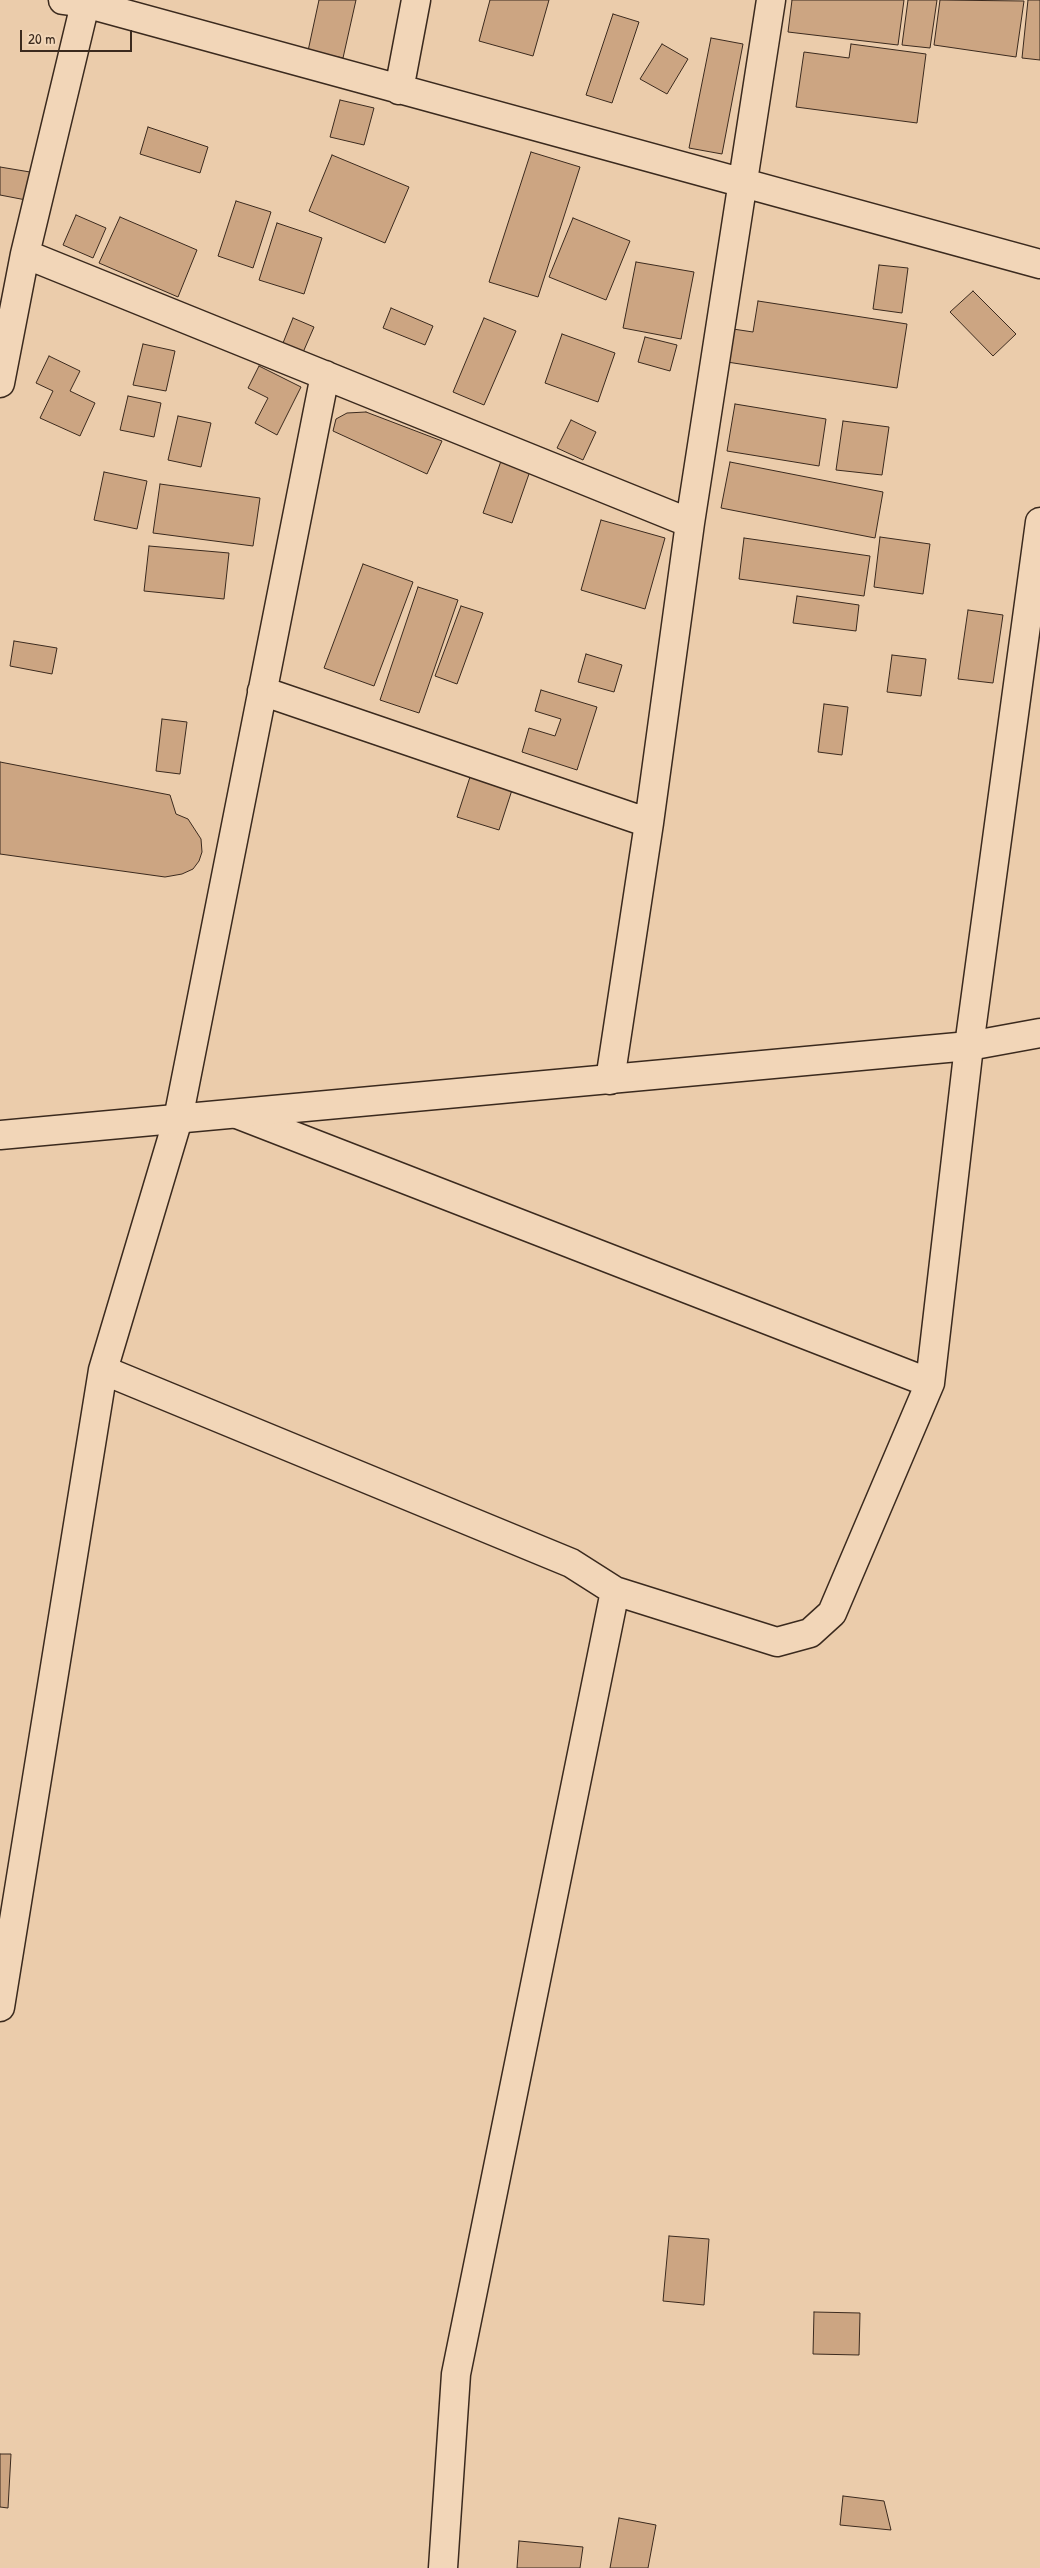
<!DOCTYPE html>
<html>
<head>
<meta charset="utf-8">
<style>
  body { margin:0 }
  #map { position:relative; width:1040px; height:2568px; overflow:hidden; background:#ebccab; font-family:"Patrick Hand",sans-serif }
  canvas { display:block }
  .scale { position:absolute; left:20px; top:30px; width:112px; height:22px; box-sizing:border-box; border:2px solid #3b2a1e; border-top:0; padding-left:6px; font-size:15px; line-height:18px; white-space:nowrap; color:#3b2a1e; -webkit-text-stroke:4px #f2d6b8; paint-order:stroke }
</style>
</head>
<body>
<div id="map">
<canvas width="1040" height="2568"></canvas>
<div class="scale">20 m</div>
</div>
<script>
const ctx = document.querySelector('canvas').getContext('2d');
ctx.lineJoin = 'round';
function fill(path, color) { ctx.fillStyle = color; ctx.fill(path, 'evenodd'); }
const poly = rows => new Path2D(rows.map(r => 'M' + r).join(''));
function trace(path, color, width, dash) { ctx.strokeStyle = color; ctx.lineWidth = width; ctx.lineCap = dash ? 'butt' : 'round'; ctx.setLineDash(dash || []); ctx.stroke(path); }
const building = poly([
  [319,0,356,0,343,58,308,51,319,0],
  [490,0,549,0,533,56,479,41,490,0],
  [792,0,904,0,898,45,788,32,792,0],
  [908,0,937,0,930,48,902,45,908,0],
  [940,0,1024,1,1016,57,934,45,940,0],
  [1028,0,1040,0,1040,60,1022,58,1028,0],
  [613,14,639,22,612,103,586,95,613,14],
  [711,38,743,44,722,154,689,148,711,38],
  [662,44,688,59,667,94,640,79,662,44],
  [851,44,926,54,917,123,796,107,804,52,849,58,851,44],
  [340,100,374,108,364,145,330,137,340,100],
  [148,127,208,147,200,173,140,154,148,127],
  [531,152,580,167,538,297,489,282,531,152],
  [332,155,409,187,385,243,309,211,332,155],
  [0,167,30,172,26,200,0,195,0,167],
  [236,201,271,212,253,268,218,256,236,201],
  [76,215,106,228,93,258,63,245,76,215],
  [120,217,197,250,178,297,99,263,120,217],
  [573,218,630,241,606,300,549,277,573,218],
  [277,223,322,238,304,294,259,280,277,223],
  [636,262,694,272,681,339,623,328,636,262],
  [879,265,908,268,902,313,873,309,879,265],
  [973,291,1016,334,993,356,950,312,973,291],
  [758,301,907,324,897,388,727,362,733,329,753,332,758,301],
  [391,308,433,326,425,345,383,328,391,308],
  [293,318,314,327,301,357,281,348,293,318],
  [484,318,516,331,484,405,453,392,484,318],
  [562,334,615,353,598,402,545,383,562,334],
  [645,337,677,345,670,371,638,362,645,337],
  [143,344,175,351,166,391,133,385,143,344],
  [49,356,80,371,70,391,95,403,80,436,40,418,53,391,36,383,49,356],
  [259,366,301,387,277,435,255,423,268,398,248,388,259,366],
  [128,396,161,403,154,437,120,430,128,396],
  [735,404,826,419,819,466,727,451,735,404],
  [366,412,442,441,427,474,333,431,336,419,347,413,366,412],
  [178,416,211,423,201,467,168,460,178,416],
  [571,420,596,432,583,460,557,448,571,420],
  [843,421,889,427,882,475,836,470,843,421],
  [501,461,530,471,512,523,483,513,501,461],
  [730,462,883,492,875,538,721,508,730,462],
  [104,472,147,481,137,529,94,520,104,472],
  [160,484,260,498,253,546,153,533,160,484],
  [601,520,665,538,645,609,581,590,601,520],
  [880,537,930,544,923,594,874,587,880,537],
  [744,538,870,556,864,596,739,579,744,538],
  [149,546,229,553,224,599,144,591,149,546],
  [363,564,413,582,374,686,324,668,363,564],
  [418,587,458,600,419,713,380,700,418,587],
  [797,596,859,605,856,631,793,623,797,596],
  [461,606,483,613,457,684,435,676,461,606],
  [968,610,1003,615,993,683,958,679,968,610],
  [14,641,57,648,52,674,10,666,14,641],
  [586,654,622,665,614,692,578,682,586,654],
  [892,655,926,659,921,696,887,692,892,655],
  [541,690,597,707,577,770,522,752,529,728,555,736,561,719,535,711,541,690],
  [824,704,848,707,842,755,818,752,824,704],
  [162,719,187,722,180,774,156,771,162,719],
  [0,762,170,795,176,814,188,819,201,839,202,852,199,861,193,869,182,874,165,877,0,854,0,762],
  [470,777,512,790,499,830,457,817,470,777],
  [669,2236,709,2239,704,2305,663,2301,669,2236],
  [814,2312,860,2313,859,2355,813,2354,814,2312],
  [0,2454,11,2454,8,2508,0,2507,0,2454],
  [843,2496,884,2501,891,2530,840,2525,843,2496],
  [619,2518,656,2525,648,2568,610,2568,619,2518],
  [519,2541,583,2547,580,2568,517,2568,519,2541]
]);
const street = poly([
  [63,0,85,3,1040,264],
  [399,90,416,0],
  [25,254,690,523],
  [0,383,25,254,86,0],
  [262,691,649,823],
  [610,1080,649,823,690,523,771,0],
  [237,1114,930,1383],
  [103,1370,571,1563,615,1591,777,1642,810,1633,832,1613,930,1383,969,1046,1040,522],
  [0,2007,103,1370,178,1119,325,375],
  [443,2568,456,2374,615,1591]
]);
const secondary = poly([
  [0,1135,969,1046,1040,1033]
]);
fill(building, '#cca582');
trace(building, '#3b2a1e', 1);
trace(street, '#3b2a1e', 31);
trace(secondary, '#3b2a1e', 31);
trace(street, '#f2d6b8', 28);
trace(secondary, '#f2d6b8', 28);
</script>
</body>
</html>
